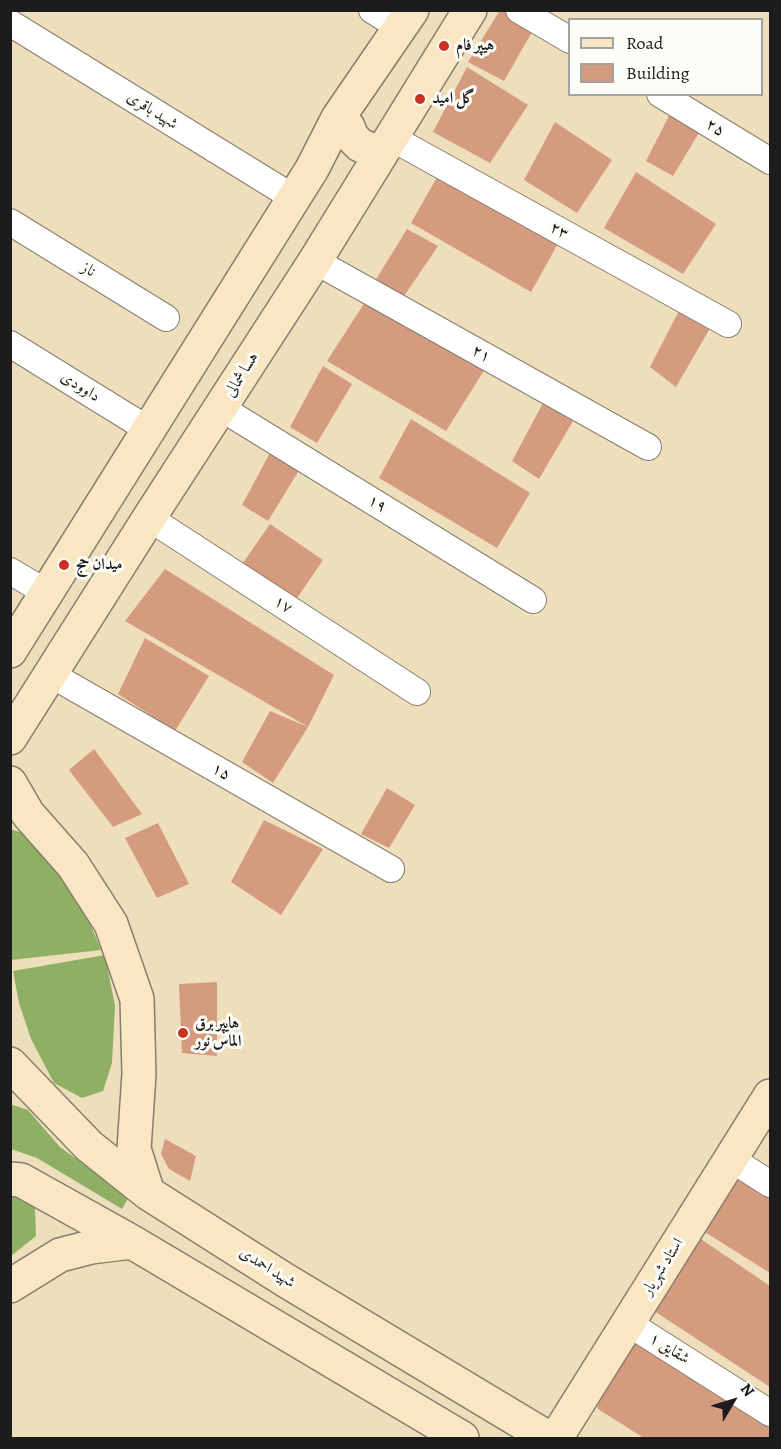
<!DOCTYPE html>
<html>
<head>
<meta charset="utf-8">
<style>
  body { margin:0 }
  #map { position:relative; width:781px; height:1449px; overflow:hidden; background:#efdebc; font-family:Alegreya,serif }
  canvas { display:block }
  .frame { position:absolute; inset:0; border:12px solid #1c1c1c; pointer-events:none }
  .legend { position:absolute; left:568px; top:18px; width:195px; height:78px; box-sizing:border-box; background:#fdfcf7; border:2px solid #a3a29f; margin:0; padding:8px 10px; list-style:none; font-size:18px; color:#1c1c1c }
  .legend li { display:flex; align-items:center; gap:12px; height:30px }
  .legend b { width:30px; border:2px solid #a3a29f }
  .north { position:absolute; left:703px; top:1371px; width:60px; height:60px; -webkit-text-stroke:4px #fdfcf7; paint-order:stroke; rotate:52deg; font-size:16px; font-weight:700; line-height:24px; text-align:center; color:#1c1c1c }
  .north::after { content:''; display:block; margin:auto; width:21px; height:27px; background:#1c1c1c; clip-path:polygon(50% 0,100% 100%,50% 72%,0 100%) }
</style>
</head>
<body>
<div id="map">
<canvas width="781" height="1449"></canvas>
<div class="frame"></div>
<ul class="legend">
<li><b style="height:8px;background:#f9e7c3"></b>Road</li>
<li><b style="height:16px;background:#d59b7e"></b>Building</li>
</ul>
<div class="north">N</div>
</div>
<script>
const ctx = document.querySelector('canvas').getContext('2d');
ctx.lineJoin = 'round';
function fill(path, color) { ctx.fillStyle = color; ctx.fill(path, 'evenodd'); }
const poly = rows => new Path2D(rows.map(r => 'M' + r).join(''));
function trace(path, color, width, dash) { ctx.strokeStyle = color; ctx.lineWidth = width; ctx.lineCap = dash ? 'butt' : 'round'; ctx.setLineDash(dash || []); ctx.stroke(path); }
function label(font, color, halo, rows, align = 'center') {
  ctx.font = font + ' Alegreya,Amiri,serif'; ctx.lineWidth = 6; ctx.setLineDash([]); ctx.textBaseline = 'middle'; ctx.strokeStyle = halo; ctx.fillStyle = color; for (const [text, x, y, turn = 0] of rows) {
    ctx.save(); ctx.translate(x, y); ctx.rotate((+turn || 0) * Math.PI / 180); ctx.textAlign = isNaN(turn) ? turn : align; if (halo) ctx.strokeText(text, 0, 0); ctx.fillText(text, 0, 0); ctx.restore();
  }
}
const forest = poly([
  [10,829,30,835,82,904,101,950,11,960],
  [105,955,115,1006,112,1063,103,1091,82,1098,54,1083,31,1039,19,1003,13,971],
  [13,1105,28,1110,60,1147,129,1197,122,1209,37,1158,11,1149,11,1106],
  [11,1187,35,1206,36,1236,11,1256]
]);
const building = poly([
  [500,10,513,10,536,25,504,81,468,62],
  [467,67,528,105,490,163,433,132],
  [673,108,703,126,673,176,646,161],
  [555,122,612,160,577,213,524,180],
  [440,172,560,240,531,292,411,223],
  [636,172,716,224,683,274,604,228],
  [407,229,438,246,398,305,370,289],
  [365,302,485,369,446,431,327,361],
  [682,305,713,323,676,387,650,367],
  [323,366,352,384,317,443,290,427],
  [543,403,573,421,539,479,512,461],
  [411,419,530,493,497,548,379,478],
  [272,449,301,467,268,521,242,505],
  [270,524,323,560,291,607,238,570],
  [165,569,334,675,308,727,125,621],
  [145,638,209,676,175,731,118,694],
  [270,711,308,727,273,783,242,762],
  [94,749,142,814,113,827,69,770],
  [387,788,415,805,389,848,361,834],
  [264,820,323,849,281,915,231,882],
  [158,823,189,884,157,898,125,838],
  [217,982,217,1056,182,1053,179,984],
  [165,1139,196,1156,190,1181,169,1169,161,1154],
  [734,1177,770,1189,770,1273,700,1229],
  [695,1235,770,1286,770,1387,651,1309],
  [634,1332,770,1420,770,1438,644,1438,598,1409,593,1393]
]);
const street = poly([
  [372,10,401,28],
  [519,10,570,40],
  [10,23,294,198],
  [660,94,770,161],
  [390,137,728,324],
  [10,222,166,318],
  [315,261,648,447],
  [10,344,149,430],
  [221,408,533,600],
  [149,518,417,692],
  [10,571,47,593],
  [50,674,391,869],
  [731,1159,770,1184],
  [628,1323,770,1413]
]);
const secondary = poly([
  [338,118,348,127,352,137,360,145,371,150,382,150],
  [10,651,312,169,338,118,412,10],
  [10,738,149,518,315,261,470,10],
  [10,783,28,814,73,865,111,924,137,999,139,1074,134,1149,148,1193],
  [10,1064,89,1146,148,1193,285,1280,548,1438],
  [10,1179,21,1180,132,1242,462,1438],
  [10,1286,60,1255,91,1247,132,1242],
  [556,1438,770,1096]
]);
const markers = [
  [444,46,6,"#c8321e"],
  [420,99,6,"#c8321e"],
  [64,565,6,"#c8321e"],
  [183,1033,6,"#c8321e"]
];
const poiNames = [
  ["هیپر فام",456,46],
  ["گل امید",432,99],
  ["میدان حج",76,565],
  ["هایپر برق",195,1024],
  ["الماس نور",195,1042]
];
const streetNames = [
  ["شهید باقری",152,111,32],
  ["۲۵",715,128,31],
  ["۲۳",559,231,29],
  ["ناز",88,270,32],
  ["۲۱",481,354,29],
  ["هسا شمالی",242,375,-58],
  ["داوودی",80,387,32],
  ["۱۹",377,504,32],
  ["۱۷",283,605,33],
  ["۱۵",221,772,30],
  ["استاد شهریار",663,1267,-58],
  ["شهید احمدی",267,1268,32],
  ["شقایق ۱",669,1349,32]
];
fill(forest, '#8fb064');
fill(building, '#d59b7e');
trace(street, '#867d6c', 28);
trace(secondary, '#867d6c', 36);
trace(street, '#fff', 26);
trace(secondary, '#f9e7c3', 33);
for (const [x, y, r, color] of markers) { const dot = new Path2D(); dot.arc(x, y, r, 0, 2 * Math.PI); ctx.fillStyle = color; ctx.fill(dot); trace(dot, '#fdfcf7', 2); }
label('bold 16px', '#1c1c1c', '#fdfcf7', poiNames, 'left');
label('16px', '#1c1c1c', '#fdfcf7', streetNames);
</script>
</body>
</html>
